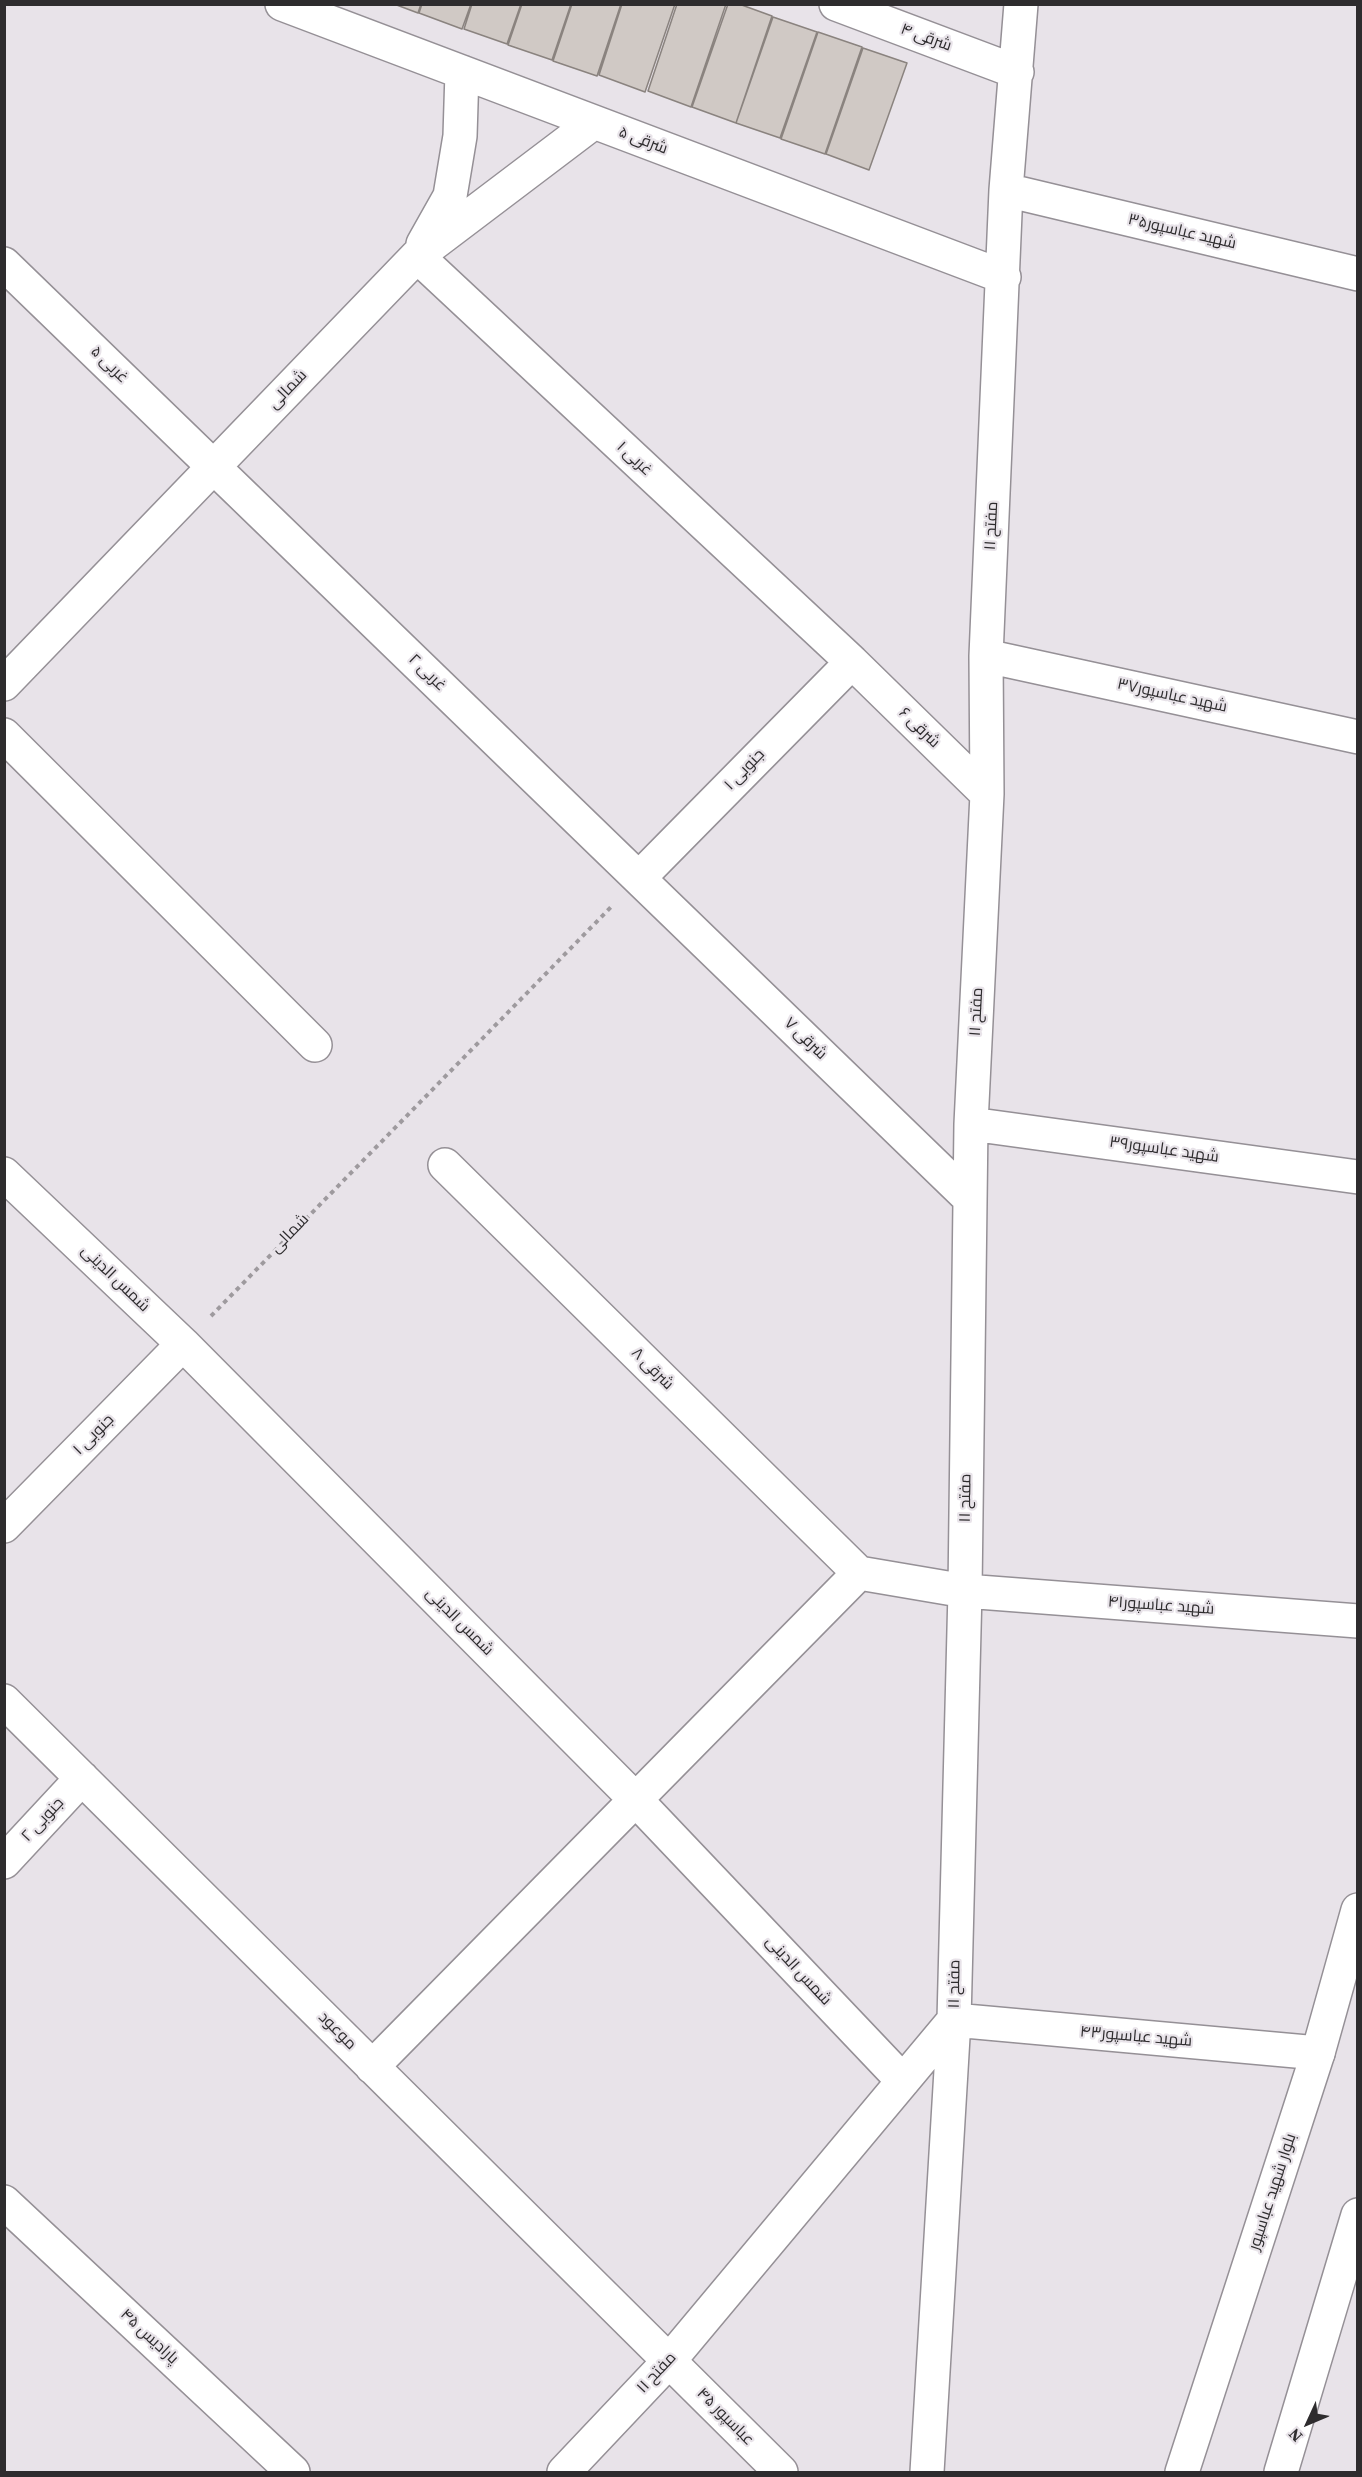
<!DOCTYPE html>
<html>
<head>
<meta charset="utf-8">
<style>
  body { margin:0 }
  #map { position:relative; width:1362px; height:2477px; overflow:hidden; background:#e8e3e9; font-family:"Source Serif 4",serif }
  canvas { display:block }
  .frame { position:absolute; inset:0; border:6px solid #2e2c2e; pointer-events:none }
  .north { position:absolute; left:1278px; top:2393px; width:60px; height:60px; -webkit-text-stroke:4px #e8e3e9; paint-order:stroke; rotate:226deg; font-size:16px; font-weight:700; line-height:24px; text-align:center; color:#2e2c2e }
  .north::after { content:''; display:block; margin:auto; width:21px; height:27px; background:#2e2c2e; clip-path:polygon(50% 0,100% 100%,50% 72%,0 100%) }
</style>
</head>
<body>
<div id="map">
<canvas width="1362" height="2477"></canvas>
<div class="frame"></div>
<div class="north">N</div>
</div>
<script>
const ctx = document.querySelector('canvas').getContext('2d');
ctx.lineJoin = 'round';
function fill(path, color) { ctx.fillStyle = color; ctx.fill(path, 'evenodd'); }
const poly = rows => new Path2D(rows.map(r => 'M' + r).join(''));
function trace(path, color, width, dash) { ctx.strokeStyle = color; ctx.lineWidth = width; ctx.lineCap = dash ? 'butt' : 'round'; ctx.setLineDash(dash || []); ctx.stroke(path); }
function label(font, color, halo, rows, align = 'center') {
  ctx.font = font + ' "Source Serif 4",Cairo,serif'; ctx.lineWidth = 4.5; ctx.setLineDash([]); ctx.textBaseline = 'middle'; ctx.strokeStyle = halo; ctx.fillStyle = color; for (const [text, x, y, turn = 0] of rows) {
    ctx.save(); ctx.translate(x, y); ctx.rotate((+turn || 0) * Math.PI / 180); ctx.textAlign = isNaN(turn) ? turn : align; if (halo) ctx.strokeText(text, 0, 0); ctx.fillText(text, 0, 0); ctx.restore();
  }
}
const building = poly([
  [394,4,421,4,418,13,394,4],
  [422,4,471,4,462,29,419,13,422,4],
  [472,4,521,4,507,44,464,29,472,4],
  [522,4,571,4,552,60,508,45,522,4],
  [572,4,621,4,597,76,553,61,572,4],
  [622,4,675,4,645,92,599,75,622,4],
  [677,4,726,4,691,107,648,91,677,4],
  [728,4,739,4,772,16,736,123,692,107,728,4],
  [773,17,817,32,780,138,736,123,773,17],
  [818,32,862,47,825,154,781,139,818,32],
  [863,48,907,63,869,170,826,154,863,48]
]);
const path = poly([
  [211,1316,613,905]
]);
const street = poly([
  [282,4,1004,277],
  [836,4,1017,72],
  [1006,190,1358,274],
  [423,244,450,196,460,136,462,72],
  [417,256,852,662,987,794],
  [4,264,970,1199],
  [986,656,1358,737],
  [4,684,417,256,594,122],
  [4,735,315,1045],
  [639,878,852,662],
  [971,1124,1358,1177],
  [445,1165,859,1573],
  [4,1174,183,1344,636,1800,903,2081],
  [4,1526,183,1344],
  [859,1573,965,1591,1358,1621],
  [4,1701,781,2472],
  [4,1862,82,1778],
  [372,2067,859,1573],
  [4,2202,293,2472],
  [564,2472,669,2361,954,2020,1318,2053],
  [927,2472,954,2020,965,1591,971,1124,987,794,986,656,1006,190,1021,4]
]);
const secondary = poly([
  [1182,2472,1318,2053,1358,1910],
  [1281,2472,1358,2215]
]);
const streetNames = [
  ["۴ شرقی",926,38,20],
  ["شرقی ۵",643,141,21],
  ["شهید عباسپور۳۵",1182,232,13],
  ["غربی ۵",109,365,44],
  ["شمالی",288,390,-46],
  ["غربی ۱",634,459,43],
  ["مفتح ۱۱",992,526,-87],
  ["غربی ۲",427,673,44],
  ["شهید عباسپور۳۷",1172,696,12],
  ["شرقی ۶",919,728,44],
  ["جنوبی ۱",745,770,-46],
  ["مفتح ۱۱",977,1012,-87],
  ["شرقی ۷",805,1039,44],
  ["شهید عباسپور۳۹",1164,1150,8],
  ["شمالی",290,1234,-46],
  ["شمس الدینی",115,1279,44],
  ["شرقی ۸",652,1369,45],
  ["۱ جنوبی",94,1435,-45],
  ["مفتح ۱۱",966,1498,-89],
  ["۴۱شهید عباسپور",1161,1606,4],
  ["شمس الدینی",459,1622,45],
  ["جنوبی ۲",43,1820,-47],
  ["شمس الدینی",798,1971,47],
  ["مفتح ۱۱",955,1984,-89],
  ["موعود",337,2031,45],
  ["۴۳شهید عباسپور",1136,2037,5],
  ["بلوار شهید عباسپور",1273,2192,-72],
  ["پارادیس ۴۵",149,2337,43],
  ["مفتح ۱۱",657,2373,-47],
  ["عباسپور ۴۵",725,2417,45]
];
fill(building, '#d0c9c5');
trace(building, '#8a837f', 1.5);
trace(street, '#959096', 36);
trace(secondary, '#959096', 36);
trace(path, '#9e9a9e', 4, [4.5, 4.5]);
trace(street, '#fff', 33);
trace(secondary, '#fff', 33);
label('16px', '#2e2c2e', '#e8e3e9', streetNames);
</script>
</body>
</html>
